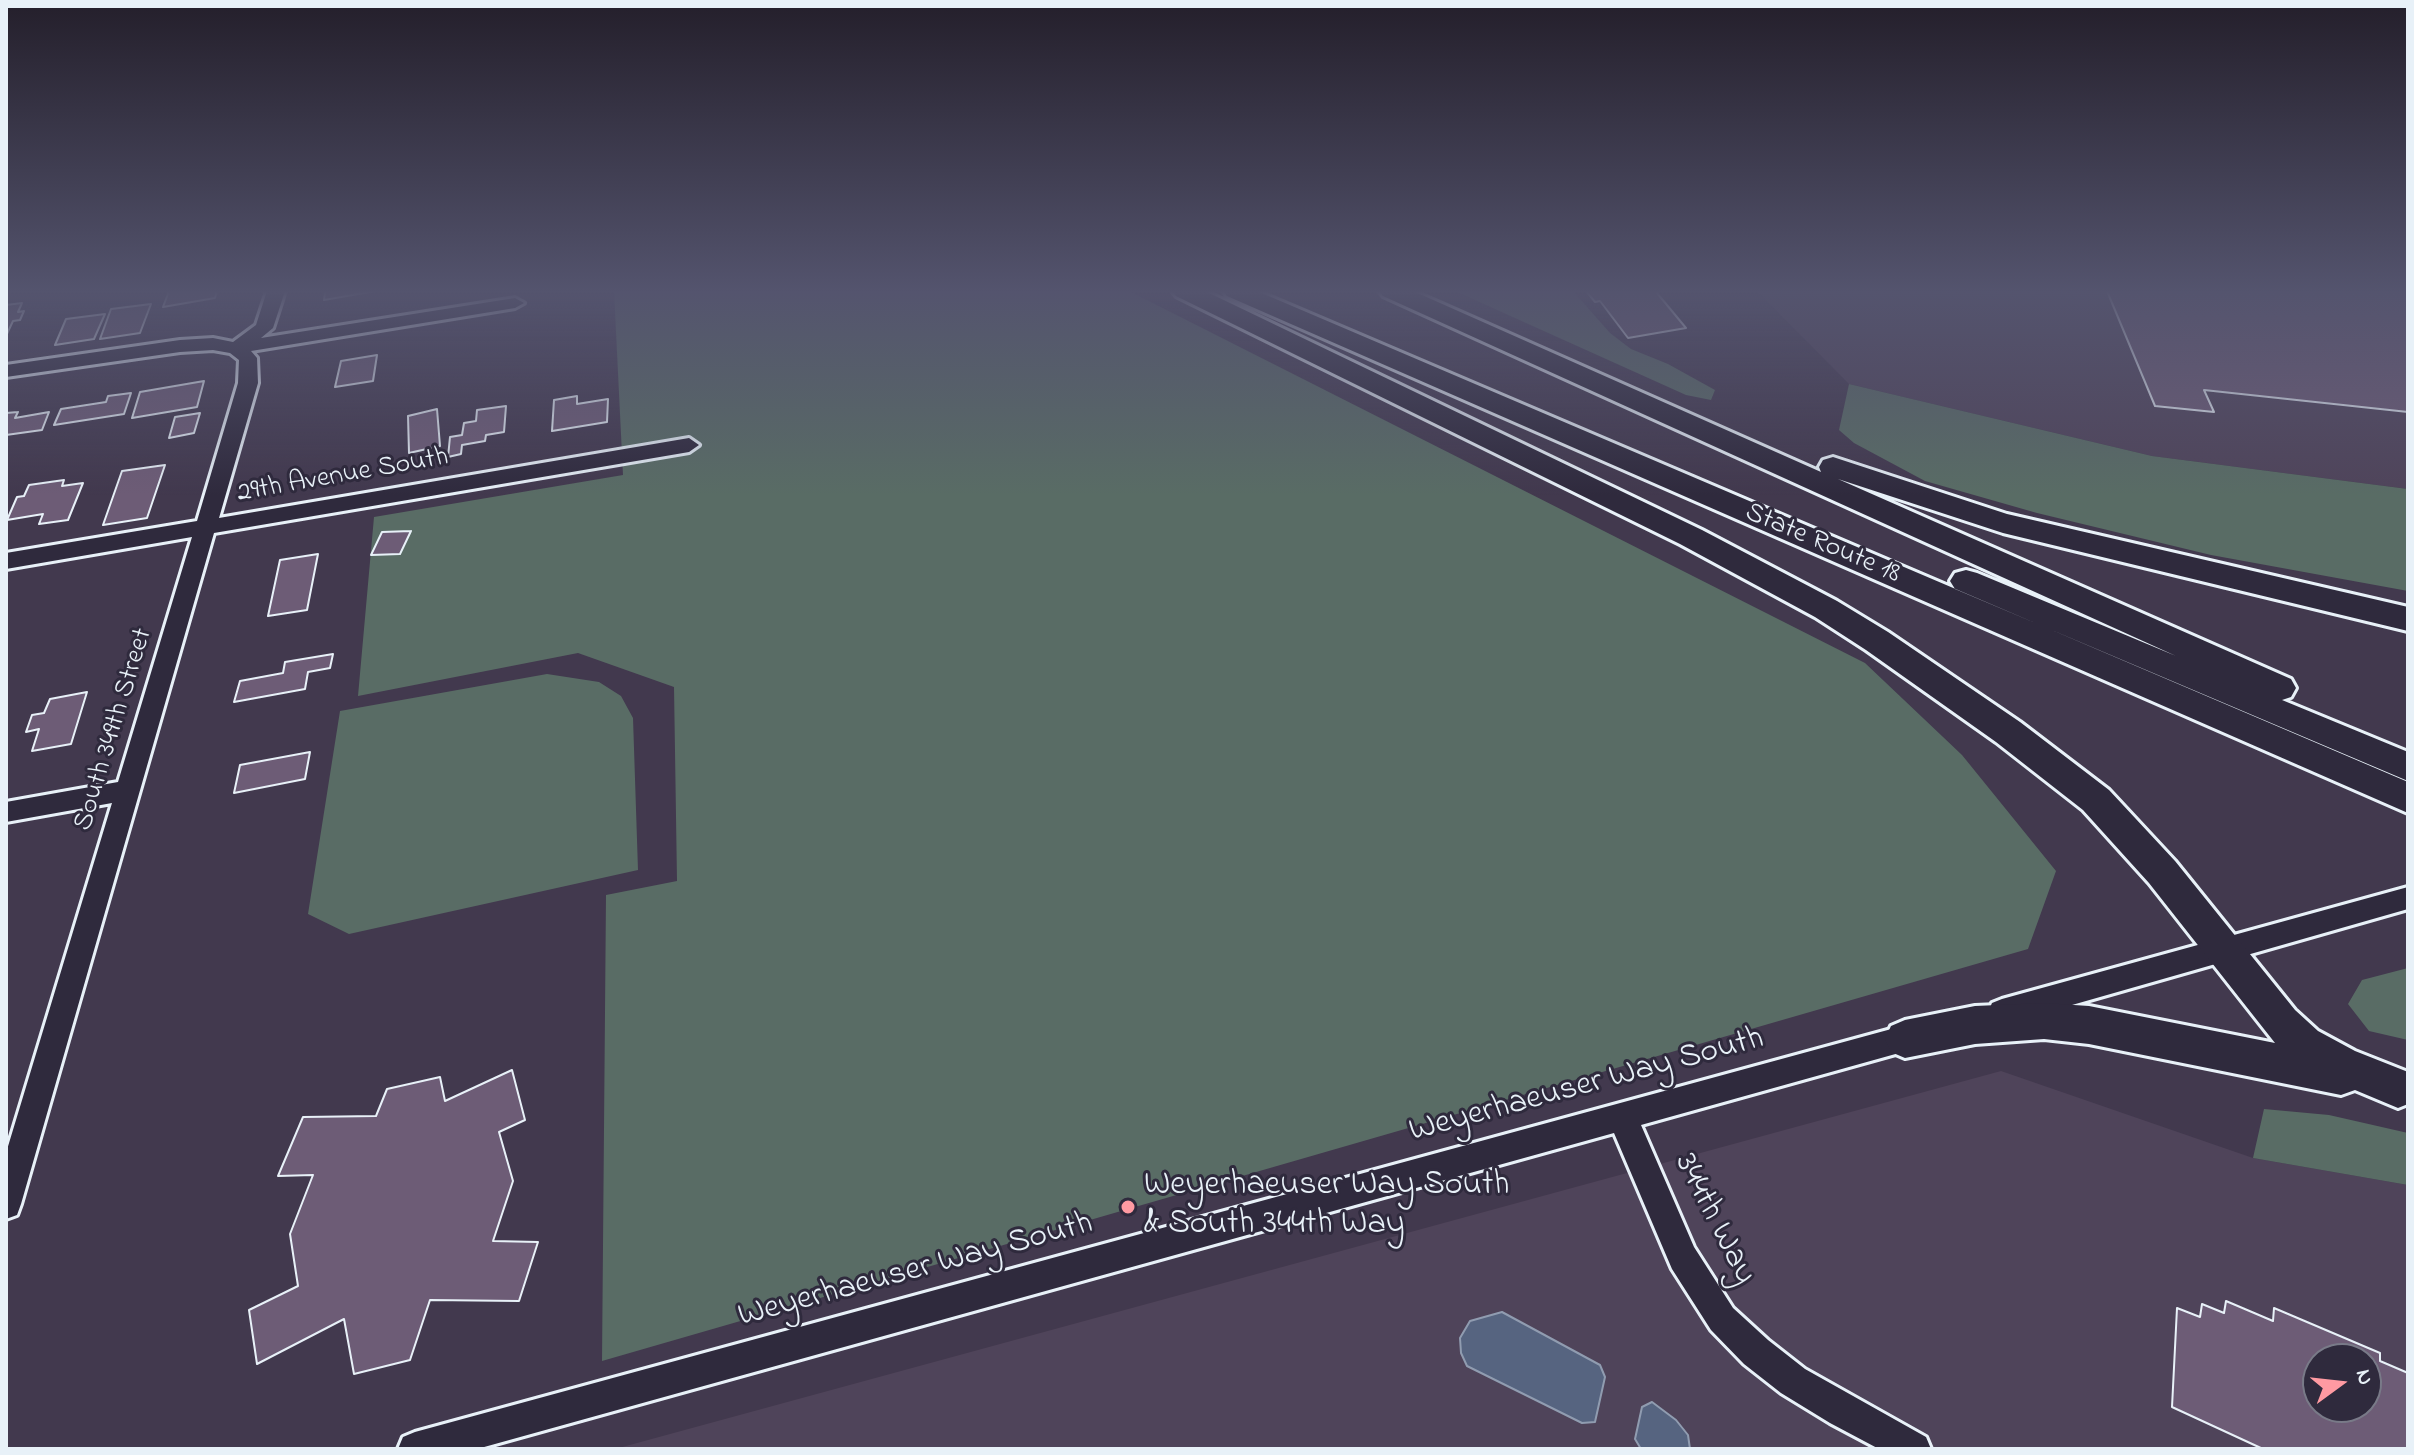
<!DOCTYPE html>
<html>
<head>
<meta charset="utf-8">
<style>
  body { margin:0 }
  #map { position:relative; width:2414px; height:1455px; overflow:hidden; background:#42394e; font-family:"Indie Flower",sans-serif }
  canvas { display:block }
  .frame { position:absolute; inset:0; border:8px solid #e8f1f8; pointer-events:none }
  .north { position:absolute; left:2302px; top:1343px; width:80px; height:80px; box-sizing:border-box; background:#2f2a3d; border:2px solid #797a88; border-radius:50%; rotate:75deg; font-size:22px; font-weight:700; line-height:32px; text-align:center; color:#e8f1f8 }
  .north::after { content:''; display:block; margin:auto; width:28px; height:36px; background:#ff9aa2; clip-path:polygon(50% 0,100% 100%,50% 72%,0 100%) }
</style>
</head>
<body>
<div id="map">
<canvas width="2414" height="1455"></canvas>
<div class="frame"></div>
<div class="north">N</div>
</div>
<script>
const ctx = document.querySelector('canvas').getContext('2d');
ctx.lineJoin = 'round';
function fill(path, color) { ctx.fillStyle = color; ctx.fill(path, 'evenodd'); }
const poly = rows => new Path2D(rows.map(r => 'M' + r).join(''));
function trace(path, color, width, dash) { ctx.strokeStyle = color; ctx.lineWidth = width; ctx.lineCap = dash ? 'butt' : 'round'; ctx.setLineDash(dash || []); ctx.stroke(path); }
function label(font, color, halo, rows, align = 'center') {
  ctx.font = font + ' "Indie Flower",sans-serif'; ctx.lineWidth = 6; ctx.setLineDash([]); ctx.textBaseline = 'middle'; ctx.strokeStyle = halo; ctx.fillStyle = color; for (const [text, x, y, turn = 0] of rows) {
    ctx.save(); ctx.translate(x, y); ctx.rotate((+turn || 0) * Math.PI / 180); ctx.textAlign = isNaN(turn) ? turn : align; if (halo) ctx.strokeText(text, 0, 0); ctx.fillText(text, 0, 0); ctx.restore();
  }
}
const built = poly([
  [1757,291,2408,291,2408,489,2152,456,1849,384],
  [2001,1071,2253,1158,2408,1185,2408,1449,615,1449],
  [2318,1359,2366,1359,2366,1407,2318,1407]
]);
const green = poly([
  [614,291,1129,291,1865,663,1962,755,2056,871,2028,949,602,1361,606,895,677,881,674,687,578,653,358,696,374,517,623,475],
  [1455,291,1573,291,1610,333,1631,349,1668,364,1715,390,1711,400,1686,395],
  [1849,384,2152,456,2408,489,2408,591,2211,555,2037,513,1925,481,1854,443,1839,430],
  [547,674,599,682,621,696,633,718,638,870,349,934,308,914,340,711],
  [2408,968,2408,1040,2369,1031,2348,1004,2362,980],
  [2264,1109,2329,1115,2408,1133,2408,1185,2253,1158]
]);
const water = poly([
  [1502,1312,1600,1365,1605,1377,1595,1422,1582,1423,1467,1366,1461,1353,1460,1338,1470,1321,1502,1312],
  [1652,1402,1676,1420,1688,1435,1690,1449,1641,1449,1635,1439,1642,1407,1652,1402]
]);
const building = poly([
  [169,291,217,291,215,298,163,307,169,291],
  [325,291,376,291,324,300,325,291],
  [1586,291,1659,291,1657,293,1686,328,1628,338,1600,301,1595,302,1586,291],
  [2107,291,2408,291,2408,412,2204,390,2214,412,2155,406,2107,291],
  [22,303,18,312,24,311,20,320,13,321,6,336,6,305,22,303],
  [151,304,140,333,100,339,111,309,151,304],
  [105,314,94,339,55,345,66,319,105,314],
  [377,355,373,381,335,387,341,361,377,355],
  [204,381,197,407,132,418,140,392,204,381],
  [131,393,124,414,54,425,61,409,106,402,108,396,131,393],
  [577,396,577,404,608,399,607,422,552,431,554,400,577,396],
  [506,406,504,432,486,435,485,441,462,445,461,454,448,457,450,437,462,435,464,423,476,421,477,410,506,406],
  [437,409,440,446,409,453,408,416,437,409],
  [18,412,15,418,49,412,42,430,6,435,6,413,18,412],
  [200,413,194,433,169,438,175,417,200,413],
  [165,465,147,518,103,525,122,471,165,465],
  [64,480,62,486,83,483,68,520,39,524,43,514,7,520,17,497,24,496,29,485,64,480],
  [411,531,400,554,371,555,382,532,411,531],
  [318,554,307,610,268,616,280,560,318,554],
  [333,654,330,668,308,672,305,689,234,702,240,681,283,673,285,662,333,654],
  [87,692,71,744,32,751,39,729,26,732,32,715,44,713,50,699,87,692],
  [310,752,305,779,234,793,240,765,310,752],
  [512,1070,525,1120,499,1132,513,1181,493,1241,538,1242,519,1301,430,1300,410,1360,354,1374,344,1319,257,1364,249,1310,298,1286,290,1234,313,1175,278,1176,303,1117,376,1116,387,1089,440,1077,445,1101,512,1070],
  [2226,1301,2273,1321,2274,1308,2380,1353,2380,1361,2408,1373,2408,1449,2263,1449,2172,1407,2177,1308,2200,1317,2202,1304,2224,1313,2226,1301],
  [2318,1359,2366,1359,2366,1407,2318,1407,2318,1359]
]);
const minor = poly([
  [267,291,285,291,273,328,261,338,515,298,524,303,515,308,251,351,257,358,258,383,219,518,689,438,699,445,689,452,214,533,21,1204,17,1215,6,1219,6,1153,112,803,6,822,6,802,118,782,192,537,6,569,6,553,197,521,238,383,239,360,230,353,213,350,180,352,6,377,6,365,180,340,213,338,233,342,256,325,267,291],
  [2408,887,2408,909,2002,1025,1992,1021,1988,1012,1992,1003,2002,999,2408,887],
  [1917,1022,1927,1026,1931,1035,1927,1044,1917,1048,1641,1125,1694,1247,1733,1308,1768,1340,1805,1369,1926,1437,1931,1449,1879,1449,1830,1423,1781,1393,1744,1364,1711,1330,1672,1269,1614,1133,477,1449,398,1449,403,1437,415,1432,1917,1022]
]);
const highway = poly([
  [1172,291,1205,291,1702,530,1837,601,1888,632,2020,722,2109,790,2175,861,2295,1010,2318,1031,2355,1051,2408,1072,2408,1104,2398,1108,2355,1090,2341,1095,2089,1044,2044,1039,1975,1044,1905,1058,1891,1052,1885,1039,1891,1026,1905,1020,1975,1006,2044,1003,2089,1006,2275,1043,2149,883,2083,810,1996,742,1866,650,1815,617,1680,544,1176,296,1172,291],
  [1223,291,1257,291,2408,782,2408,813,1227,296,1223,291],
  [1379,291,1413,291,1821,472,1819,467,1823,460,1833,457,2007,514,2408,607,2408,631,2003,533,1838,479,2291,679,2296,688,2291,697,2282,700,2408,752,2408,781,1955,589,1950,581,1955,573,1966,570,1977,573,2176,656,1383,296,1379,291]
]);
const markers = [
  [1128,1207,8,"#ff9aa2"]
];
const streetNames = [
  ["29th Avenue South",343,477,-10],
  ["State Route 18",1822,545,23],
  ["South 349th Street",115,730,-73]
];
const nearStreetnames = [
  ["Weyerhaeuser Way South",1587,1087,-15],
  ["344th Way",1713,1220,63],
  ["Weyerhaeuser Way South",916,1272,-15]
];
const nearPoinames = [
  ["Weyerhaeuser Way South",1144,1187],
  ["& South 344th Way",1144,1226]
];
fill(built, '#4f445a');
fill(green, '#596c65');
fill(water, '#566480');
trace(water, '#909cb0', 2);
fill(building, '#6d5c76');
trace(building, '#e8f1f8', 2);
trace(minor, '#e8f1f8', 6);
trace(highway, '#e8f1f8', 6);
fill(minor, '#2f2a3d');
fill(highway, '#2f2a3d');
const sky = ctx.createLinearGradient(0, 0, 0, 495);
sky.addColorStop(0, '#241f2b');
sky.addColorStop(0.59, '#54546e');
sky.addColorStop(1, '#54546e00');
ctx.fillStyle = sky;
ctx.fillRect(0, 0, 2414, 495);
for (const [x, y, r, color] of markers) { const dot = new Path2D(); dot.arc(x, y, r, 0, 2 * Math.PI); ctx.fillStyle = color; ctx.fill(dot); trace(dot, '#2f2a3d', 3); }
label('28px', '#e8f1f8', '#2f2a3d', streetNames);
label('34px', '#e8f1f8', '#2f2a3d', nearStreetnames);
label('34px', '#e8f1f8', '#2f2a3d', nearPoinames, 'left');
</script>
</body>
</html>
